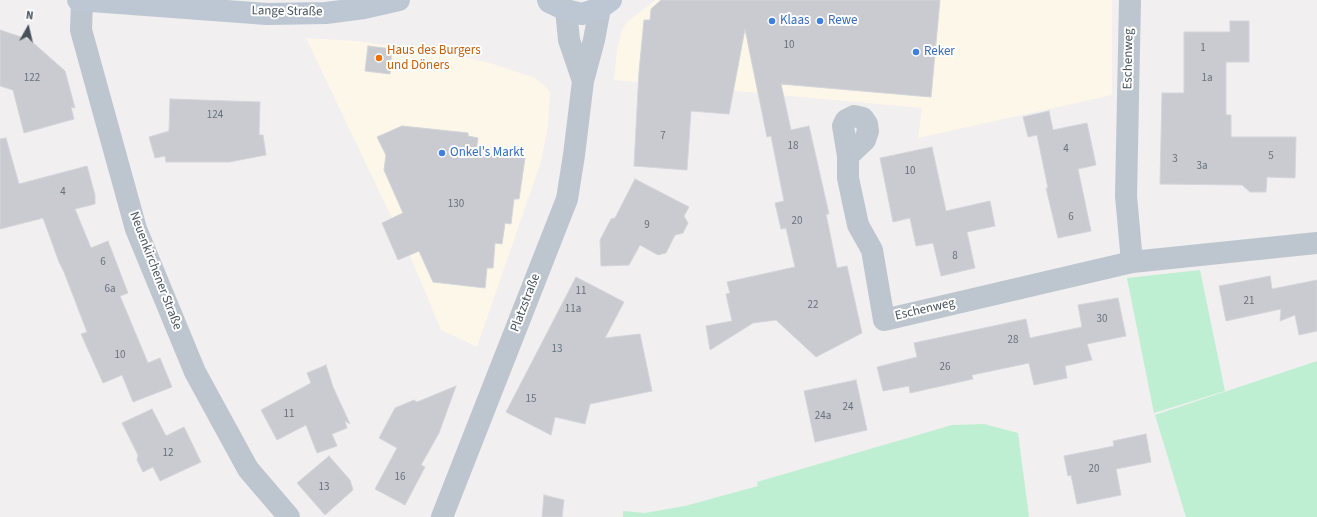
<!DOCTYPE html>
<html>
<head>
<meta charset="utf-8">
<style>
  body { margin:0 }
  #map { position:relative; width:1317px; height:517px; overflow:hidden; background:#f1efef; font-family:"Source Sans 3",sans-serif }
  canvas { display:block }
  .north { position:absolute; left:8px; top:8px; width:40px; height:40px; -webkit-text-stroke:3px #fff; paint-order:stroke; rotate:8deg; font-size:11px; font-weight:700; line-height:16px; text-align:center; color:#47525c }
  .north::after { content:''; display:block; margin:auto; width:14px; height:18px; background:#47525c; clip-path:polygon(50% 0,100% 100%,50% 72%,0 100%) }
</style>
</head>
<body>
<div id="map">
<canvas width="1317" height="517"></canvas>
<div class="north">N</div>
</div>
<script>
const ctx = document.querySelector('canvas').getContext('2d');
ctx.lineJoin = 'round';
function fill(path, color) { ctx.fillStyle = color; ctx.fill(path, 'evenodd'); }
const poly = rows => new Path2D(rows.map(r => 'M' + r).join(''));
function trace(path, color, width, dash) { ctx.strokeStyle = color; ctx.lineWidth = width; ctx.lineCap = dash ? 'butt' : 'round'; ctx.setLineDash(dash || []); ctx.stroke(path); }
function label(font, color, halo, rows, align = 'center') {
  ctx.font = font + ' "Source Sans 3",sans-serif'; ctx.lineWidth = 4; ctx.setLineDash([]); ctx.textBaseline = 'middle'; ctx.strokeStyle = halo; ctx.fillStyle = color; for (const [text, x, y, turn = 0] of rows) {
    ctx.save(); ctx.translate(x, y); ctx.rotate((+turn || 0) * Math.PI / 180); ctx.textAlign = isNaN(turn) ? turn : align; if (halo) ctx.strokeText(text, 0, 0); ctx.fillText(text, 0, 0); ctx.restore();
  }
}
const commercial = poly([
  [655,0,1112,0,1112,95,918,138,922,108,614,80,617,49,622,30,627,22],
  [306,38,356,41,457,55,493,64,535,78,544,85,550,92,548,126,541,162,477,347,441,330,410,256]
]);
const green = poly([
  [1200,270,1225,391,1154,413,1127,278],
  [1317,361,1317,517,1186,517,1155,415],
  [984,424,1018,433,1029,517,623,517,623,511,645,513,685,506,758,486,757,482,952,425]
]);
const building = poly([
  [661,0,940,0,931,97,781,84,791,130,809,126,829,214,826,214,837,268,847,266,862,333,816,357,776,320,753,323,710,350,706,326,732,321,726,294,730,293,727,282,795,267,786,228,781,229,775,203,784,201,771,136,767,137,745,29,729,114,691,111,687,170,634,166,639,72,644,20,650,20,651,9,661,0],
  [1230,21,1249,21,1249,62,1226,62,1226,115,1231,115,1231,137,1296,137,1295,178,1267,177,1266,192,1250,192,1242,185,1160,184,1162,93,1184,93,1184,32,1230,32,1230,21],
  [0,30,30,40,65,71,75,108,71,107,74,119,24,133,13,90,0,86,0,30],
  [368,46,392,49,390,74,365,71,368,46],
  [170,99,260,102,259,135,263,135,266,155,229,162,166,162,165,156,155,158,149,137,169,131,170,99],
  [1049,111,1053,130,1087,123,1096,165,1078,169,1091,231,1058,238,1046,188,1048,188,1037,135,1028,137,1023,117,1049,111],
  [402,126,468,133,468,136,478,138,476,153,525,158,519,199,514,199,511,224,505,223,502,244,495,243,493,268,487,268,485,288,433,282,419,251,398,260,382,223,403,213,384,170,386,155,377,137,402,126],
  [6,138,19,184,87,166,95,195,95,204,75,209,91,248,108,241,128,293,120,296,148,363,160,358,172,387,133,402,122,375,103,383,81,334,87,332,64,272,59,262,43,218,0,229,0,139,6,138],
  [932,147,946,211,990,201,995,226,967,232,975,268,941,276,933,243,916,246,910,218,893,222,880,158,932,147],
  [635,179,689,207,684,216,688,223,683,233,675,235,666,253,658,255,640,245,629,265,601,266,600,240,611,219,615,218,635,179],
  [1270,276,1272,289,1317,280,1317,331,1299,335,1295,315,1280,321,1281,309,1226,321,1219,286,1270,276],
  [576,277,624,302,605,338,640,334,652,391,590,404,585,424,555,417,551,435,506,412,576,277],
  [1118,298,1126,336,1087,344,1092,360,1065,366,1067,378,1034,385,1029,363,972,375,973,379,910,393,909,386,883,391,877,367,917,357,914,343,1026,319,1030,338,1082,327,1078,305,1118,298],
  [326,365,333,387,350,424,345,421,347,428,332,434,337,446,317,453,306,425,277,440,261,410,311,383,307,373,326,365],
  [856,380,867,430,815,442,804,391,856,380],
  [456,386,439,433,421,465,425,467,405,505,375,489,397,448,379,438,395,408,414,400,417,402,456,386],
  [152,409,166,436,184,427,201,462,160,481,153,467,143,472,137,460,138,455,122,423,152,409],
  [1146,434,1151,462,1116,469,1121,495,1077,504,1071,475,1068,476,1064,456,1114,446,1113,441,1146,434],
  [329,456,350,480,353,490,325,515,297,483,329,456],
  [544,495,564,500,562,517,542,517,544,495]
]);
const minor = poly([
  [1130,0,1126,196,1132,262],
  [82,1,81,30,136,229,195,372,248,469,289,517],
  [848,156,865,140,868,131,867,124,863,118,854,116,846,120,843,126,848,156,848,178,858,225,872,250,884,320,1132,262,1317,243]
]);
const tertiary = poly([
  [566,10,569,40,583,81],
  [442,517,567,199,574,155,583,81,594,40,600,8]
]);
const secondary = poly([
  [78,0,267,14,326,13,364,8,399,0],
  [548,0,549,2,566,10,582,14,600,8,611,0]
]);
const markers = [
  [772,21,4,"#3f7fe0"],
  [820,21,4,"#3f7fe0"],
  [916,52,4,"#3f7fe0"],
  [379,58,4,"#e8710a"],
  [442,153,4,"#3f7fe0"]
];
const numberNames = [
  ["10",789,46],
  ["1",1203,49],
  ["122",32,79],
  ["1a",1207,79],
  ["124",215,116],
  ["7",663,137],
  ["18",793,147],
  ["4",1066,150],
  ["5",1271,157],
  ["3",1175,160],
  ["3a",1202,167],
  ["10",910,172],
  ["4",63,193],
  ["130",456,205],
  ["6",1071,218],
  ["20",797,222],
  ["9",647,226],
  ["8",955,257],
  ["6",103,263],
  ["6a",110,290],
  ["11",581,292],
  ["21",1249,302],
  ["22",813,306],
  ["11a",573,310],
  ["30",1102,320],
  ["28",1013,341],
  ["13",557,350],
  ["10",120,356],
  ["26",945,368],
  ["15",531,400],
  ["24",848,408],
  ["11",289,415],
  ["24a",823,417],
  ["12",168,454],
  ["20",1094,470],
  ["16",400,478],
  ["13",324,488]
];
const streetNames = [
  ["Lange Straße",287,12,1],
  ["Eschenweg",1129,59,-89],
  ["Neuenkirchener Straße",155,271,69],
  ["Platzstraße",526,303,-69],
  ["Eschenweg",925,310,-13]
];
const shopNames = [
  ["Klaas",780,21],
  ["Rewe",828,21],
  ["Reker",924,52],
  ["Onkel's Markt",450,153]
];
const foodNames = [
  ["Haus des Burgers",387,51],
  ["und Döners",387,66]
];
fill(commercial, '#fcf7e8');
fill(green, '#beefd2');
fill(building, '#c9cbd1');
trace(building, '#d3d5da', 1);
trace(minor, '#bdc6ce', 22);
trace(tertiary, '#bdc6ce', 22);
trace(secondary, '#bdc7d3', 22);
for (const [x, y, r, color] of markers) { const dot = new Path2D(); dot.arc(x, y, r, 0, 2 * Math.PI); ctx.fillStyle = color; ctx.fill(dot); trace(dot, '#fff', 1.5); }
label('11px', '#687079', null, numberNames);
label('13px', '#47525c', '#fff', streetNames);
label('13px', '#366cbe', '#fff', shopNames, 'left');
label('13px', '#c56008', '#fff', foodNames, 'left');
</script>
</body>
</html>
